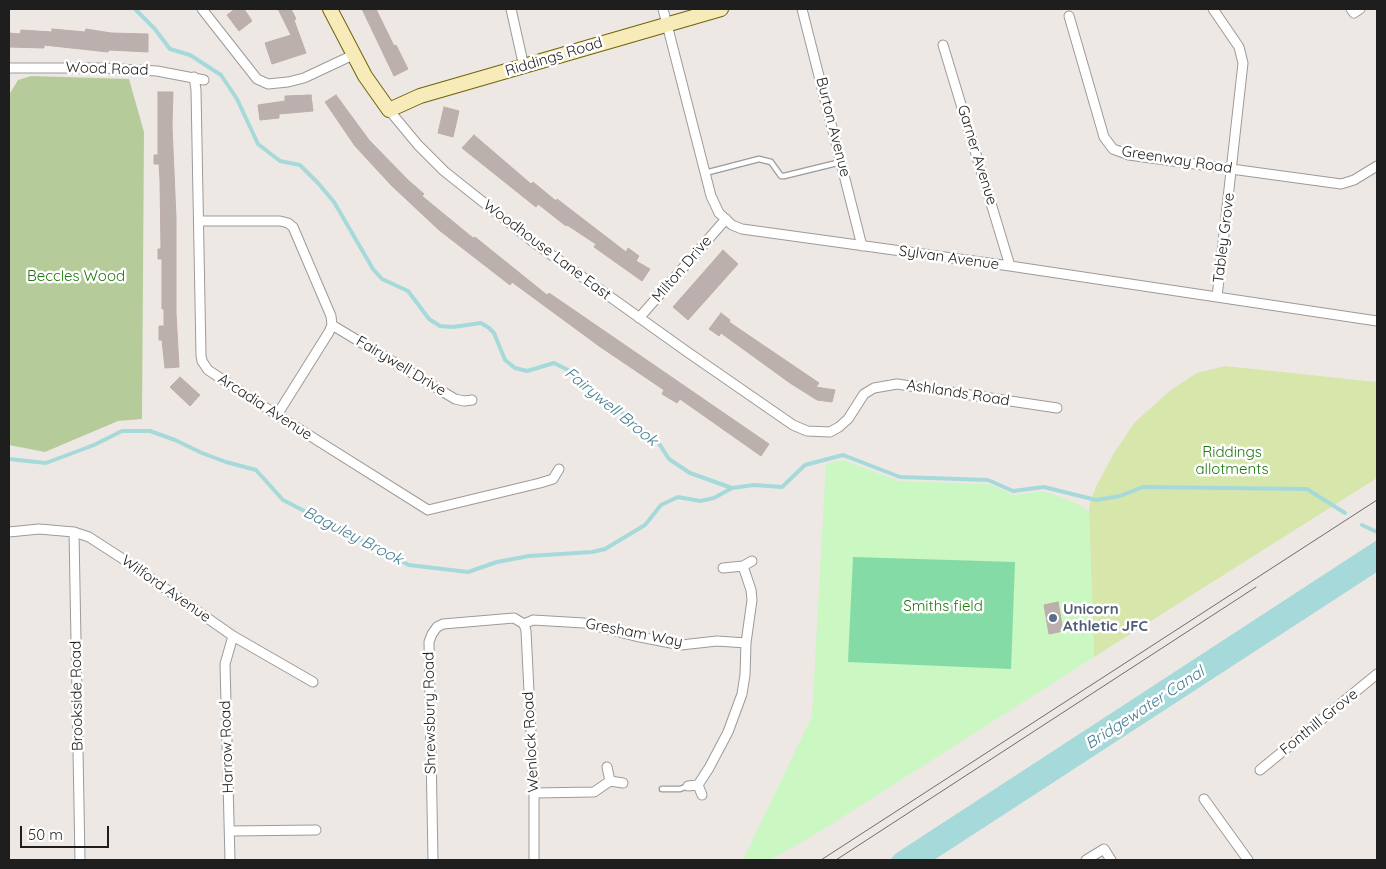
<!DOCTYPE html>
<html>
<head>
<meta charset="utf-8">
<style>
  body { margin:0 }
  #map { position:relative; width:1386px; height:869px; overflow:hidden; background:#eee8e4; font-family:Quicksand,sans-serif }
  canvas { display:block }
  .frame { position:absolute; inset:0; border:10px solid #1e1e1e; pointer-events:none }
  .scale { position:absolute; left:20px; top:826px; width:89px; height:22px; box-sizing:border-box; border:2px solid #1e1e1e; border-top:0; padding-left:6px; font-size:15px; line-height:18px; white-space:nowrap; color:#1e1e1e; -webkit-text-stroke:4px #fff; paint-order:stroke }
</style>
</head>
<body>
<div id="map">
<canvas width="1386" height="869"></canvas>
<div class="frame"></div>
<div class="scale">50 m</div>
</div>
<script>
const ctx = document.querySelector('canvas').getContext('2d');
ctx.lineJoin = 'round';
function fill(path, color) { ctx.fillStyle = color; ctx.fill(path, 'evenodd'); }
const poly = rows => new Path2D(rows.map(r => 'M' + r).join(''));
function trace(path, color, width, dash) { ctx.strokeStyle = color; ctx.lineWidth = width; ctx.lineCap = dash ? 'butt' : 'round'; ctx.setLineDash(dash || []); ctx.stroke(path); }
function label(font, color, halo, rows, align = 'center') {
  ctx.font = font + ' Quicksand,sans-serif'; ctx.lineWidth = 5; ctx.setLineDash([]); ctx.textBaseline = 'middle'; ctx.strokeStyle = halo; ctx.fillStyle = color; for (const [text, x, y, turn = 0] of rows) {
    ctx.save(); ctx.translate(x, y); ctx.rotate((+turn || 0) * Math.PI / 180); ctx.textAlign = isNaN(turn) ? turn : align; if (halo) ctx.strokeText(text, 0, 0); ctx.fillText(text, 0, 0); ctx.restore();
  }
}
const grass = poly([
  [1225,366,1377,382,1377,478,1094,657,1089,512,1090,503,1096,487,1114,453,1135,422,1171,390,1197,373]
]);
const forest = poly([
  [31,76,129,79,144,132,142,419,118,421,45,452,9,445,9,95,18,80]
]);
const park = poly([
  [843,460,899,481,988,484,1014,495,1044,491,1076,503,1089,512,1094,657,819,832,770,860,743,860,812,716,826,464]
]);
const pitch = poly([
  [853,557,1015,562,1011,669,848,662]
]);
const water = poly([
  [1377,540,1377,572,934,860,890,860,895,854]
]);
const stream = poly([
  [135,9,154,28,170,49,190,55,221,75,237,99,258,144,280,161,300,165,318,183,334,202,373,269,382,279,408,291,429,319,440,326,453,327,481,323,489,328,494,333,505,360,515,368,527,371,554,363,568,370,644,430,658,442,669,459,690,473,732,488,754,485,782,487,805,465,843,455,900,477,988,480,1013,491,1044,487,1096,500,1120,496,1143,487,1307,489,1345,513],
  [9,459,46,463,94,445,122,431,150,431,175,440,202,453,226,462,256,470,283,500,409,565,468,572,497,562,529,556,592,552,605,549,645,525,661,505,678,497,700,501,714,498,732,488],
  [1362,525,1377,532]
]);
const building = poly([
  [235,9,244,9,252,21,239,31,227,15,235,9],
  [278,9,291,9,296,19,294,20,306,53,272,64,265,43,291,35,278,9],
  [362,9,376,9,394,46,396,45,408,69,394,76,362,9],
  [52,29,85,32,86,29,111,33,148,34,148,52,109,50,108,52,44,45,44,48,9,47,9,33,20,34,21,30,52,32,52,29],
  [158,92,173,92,172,126,176,218,176,313,179,367,165,368,162,340,159,340,159,326,164,326,164,309,162,309,162,259,158,259,158,249,161,249,160,180,159,164,154,164,154,155,158,155,158,92],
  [311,95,313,111,279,114,279,118,260,120,258,105,285,101,285,96,311,95],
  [336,95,369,140,408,180,424,194,422,196,473,238,475,237,547,295,549,293,568,306,769,444,761,456,680,399,677,403,662,394,664,390,599,346,512,282,510,285,439,230,391,185,355,146,325,102,336,95],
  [444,107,459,111,453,137,438,133,444,107],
  [474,135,531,184,533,182,556,201,557,199,626,252,628,248,639,256,636,261,650,269,642,281,594,247,596,244,567,225,566,226,538,204,536,207,462,148,474,135],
  [723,250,738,264,688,320,673,307,723,250],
  [721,313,730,320,729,322,819,383,816,387,835,390,832,402,817,400,790,383,721,333,719,336,709,329,721,313],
  [180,377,200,395,190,406,170,387,180,377],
  [1058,602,1063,631,1049,634,1044,605,1058,602]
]);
const lane = poly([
  [705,173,759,159,771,162,781,176,784,176,841,162],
  [662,789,680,789,688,786]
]);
const street = poly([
  [202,9,257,79,268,84,288,82,304,78,353,55],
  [511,9,524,67],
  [663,9,711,196,719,213,732,225,742,229,1010,266,1377,321],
  [802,9,862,246],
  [1213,9,1239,47,1243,63,1217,297],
  [1351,9,1354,13,1360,9],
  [1069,16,1104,137,1113,149,1129,155,1341,184,1354,180,1377,166],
  [943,45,1010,266],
  [9,68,101,68,157,71,204,80],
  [194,77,196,90,201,355,202,361,208,370,277,415,428,510,540,483,553,479,559,469],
  [389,110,418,145,444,171,532,241,686,351,793,425,807,431,830,432,839,427,848,419,864,394,874,388,897,384,1057,408],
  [199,221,280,221,288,223,293,227,331,316,332,325,329,332,277,415],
  [639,318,726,219],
  [332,325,455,399,464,401,472,400],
  [9,532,39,529,74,532,89,537,123,559,233,636,313,682],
  [74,532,80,860],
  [743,566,752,561],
  [524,624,526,631,534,793,534,860],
  [524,624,533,620,584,623,635,636,681,645,717,641,746,643],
  [607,767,610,781],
  [1260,770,1377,674],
  [698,785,702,795],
  [688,786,698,785,709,768,728,732,742,694,745,675,746,643,752,600,751,590,743,566,723,568],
  [534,793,594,792,610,781,623,783],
  [1204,799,1248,860],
  [230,831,316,830],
  [230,860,225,664,233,636],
  [433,860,429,642,432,634,437,627,443,624,514,618,524,624],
  [1086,860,1104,849,1111,860]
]);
const secondary = poly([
  [330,9,365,76,389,110,420,96,721,9]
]);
const tram = poly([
  [821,860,1377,500],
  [836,860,1256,587]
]);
const markers = [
  [1053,618,5,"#5c6f8a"]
];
const streetNames = [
  ["Riddings Road",554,57,-17],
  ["Wood Road",107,69,2],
  ["Burton Avenue",833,127,76],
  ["Garner Avenue",977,155,73],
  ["Greenway Road",1177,160,9],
  ["Tabley Grove",1224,238,-83],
  ["Woodhouse Lane East",547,250,37],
  ["Sylvan Avenue",949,258,8],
  ["Milton Drive",682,269,-49],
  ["Fairywell Drive",401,366,31],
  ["Ashlands Road",958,393,9],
  ["Arcadia Avenue",265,407,33],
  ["Wilford Avenue",166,589,35],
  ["Gresham Way",634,633,11],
  ["Brookside Road",77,696,-91],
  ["Shrewsbury Road",430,713,-91],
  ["Fonthill Grove",1319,722,-39],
  ["Wenlock Road",531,742,-93],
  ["Harrow Road",227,747,-92]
];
const parkNames = [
  ["Beccles Wood",76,276],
  ["Riddings",1232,452],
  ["allotments",1232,469],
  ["Smiths field",943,606]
];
const serviceNames = [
  ["Unicorn",1063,609],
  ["Athletic JFC",1063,626]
];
const waterNames = [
  ["Fairywell Brook",611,407,39],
  ["Baguley Brook",353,536,27],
  ["Bridgewater Canal",1145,708,-33]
];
fill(grass, '#d7e7ab');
fill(forest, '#b5cc9a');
fill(park, '#caf7c2');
fill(pitch, '#84dba5');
fill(water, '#a6dada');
trace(stream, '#a6dada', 4);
fill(building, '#bbb0ad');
trace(building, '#bfaca7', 1);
trace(lane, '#9b9b9b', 7);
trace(street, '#9b9b9b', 11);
trace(secondary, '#706309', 16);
trace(lane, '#fff', 4.5);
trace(street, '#fff', 9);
trace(secondary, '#f7ebb9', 14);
trace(tram, '#6c6c6c', 1);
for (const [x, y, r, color] of markers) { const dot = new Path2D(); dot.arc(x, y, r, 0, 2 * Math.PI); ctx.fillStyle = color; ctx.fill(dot); trace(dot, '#fff', 2); }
label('15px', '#1e1e1e', '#fff', streetNames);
label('15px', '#1f780f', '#fff', parkNames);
label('bold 15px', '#4e5e75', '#fff', serviceNames, 'left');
label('italic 16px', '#457e92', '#fff', waterNames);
</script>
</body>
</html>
